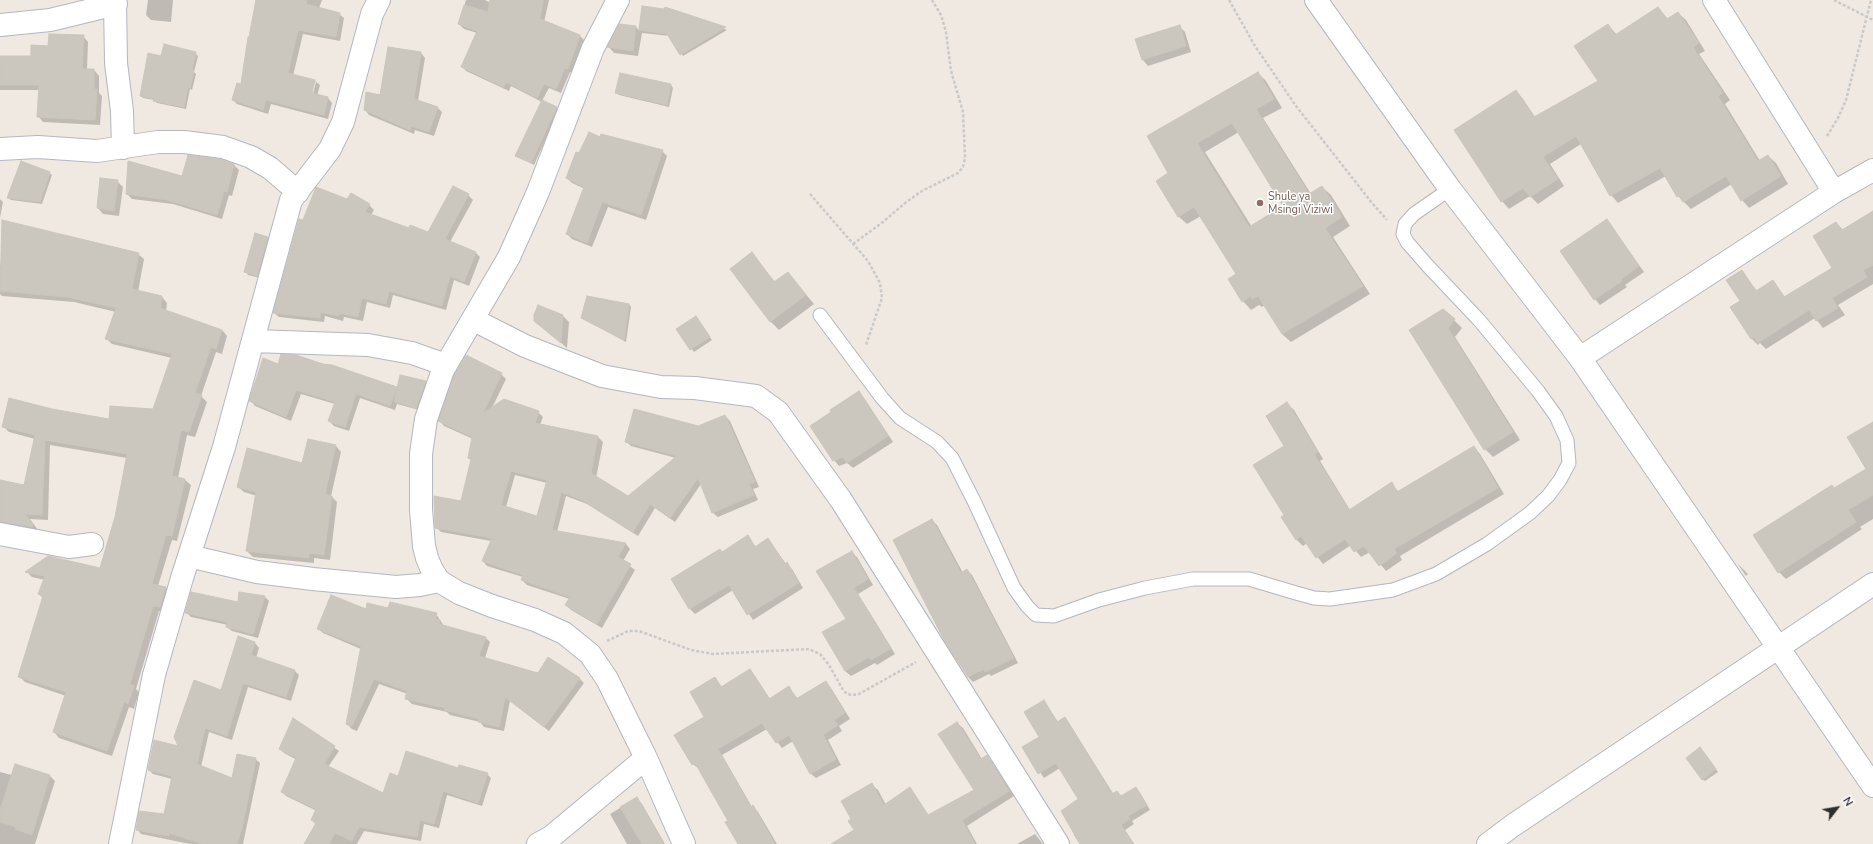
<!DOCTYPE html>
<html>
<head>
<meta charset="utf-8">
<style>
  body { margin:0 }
  #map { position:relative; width:1873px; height:844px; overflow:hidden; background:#efe9e1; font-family:"Nunito Sans",sans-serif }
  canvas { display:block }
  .north { position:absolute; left:1817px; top:788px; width:40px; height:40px; -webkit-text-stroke:3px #fff; paint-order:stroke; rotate:59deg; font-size:11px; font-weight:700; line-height:16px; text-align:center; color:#2e2e2e }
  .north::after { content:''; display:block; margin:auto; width:14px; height:18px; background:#2e2e2e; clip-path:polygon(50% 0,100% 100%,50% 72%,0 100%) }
</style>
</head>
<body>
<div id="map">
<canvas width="1873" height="844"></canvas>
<div class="north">N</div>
</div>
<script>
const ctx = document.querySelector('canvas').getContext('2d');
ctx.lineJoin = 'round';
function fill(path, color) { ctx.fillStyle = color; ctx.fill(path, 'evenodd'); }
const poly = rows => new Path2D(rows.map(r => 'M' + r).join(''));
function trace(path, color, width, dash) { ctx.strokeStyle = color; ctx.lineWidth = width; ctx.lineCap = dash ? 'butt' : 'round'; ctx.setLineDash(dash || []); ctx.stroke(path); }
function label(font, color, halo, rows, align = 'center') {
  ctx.font = font + ' "Nunito Sans",sans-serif'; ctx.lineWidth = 3; ctx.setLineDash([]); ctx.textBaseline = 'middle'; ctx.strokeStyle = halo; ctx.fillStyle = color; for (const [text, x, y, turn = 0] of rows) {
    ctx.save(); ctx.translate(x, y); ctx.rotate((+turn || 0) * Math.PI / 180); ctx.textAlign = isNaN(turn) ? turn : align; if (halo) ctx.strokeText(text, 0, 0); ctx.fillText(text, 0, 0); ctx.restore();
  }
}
const shadow = poly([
  [148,0,173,0,171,22,151,20,146,15],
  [257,0,322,0,319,8,339,14,344,18,340,41,303,34,293,76,315,81,320,85,317,96,328,98,332,103,328,119,271,104,268,114,237,104,233,100,242,85],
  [314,82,316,82,312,98,310,98],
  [466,0,485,0,491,3,491,0,549,0,544,22,580,36,584,40,572,72,570,72,561,93,549,88,542,101,559,110,534,165,516,155,542,102,511,86,509,91,466,71,462,66,477,33,464,29,459,24],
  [642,7,675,12,727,30,683,56,670,36,642,33,638,56,614,53,609,47,620,25,636,27,640,31],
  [1658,8,1668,19,1678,13,1686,20,1705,51,1699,54,1730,100,1725,104,1760,161,1768,156,1776,163,1788,184,1749,208,1742,200,1732,184,1691,209,1678,196,1666,176,1618,203,1611,195,1581,144,1550,164,1564,186,1538,204,1530,196,1509,209,1502,201,1516,91,1523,99,1535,117,1599,81,1608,25,1617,35],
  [1179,26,1185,32,1191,52,1148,66,1143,60,1136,39],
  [83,36,88,42,87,70,94,70,99,76,99,93,102,96,100,125,43,122,38,116,39,90,0,90,0,57,32,57,49,47],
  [195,53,198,56,194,72,196,74,192,90,190,89,186,109,157,103,154,100,143,98,141,96],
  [421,53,425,58,418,101,437,107,442,112,434,136,415,130,414,134,369,115,365,110,381,96],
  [1258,73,1266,81,1282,108,1263,118,1311,194,1322,187,1331,195,1350,226,1333,237,1370,294,1291,342,1282,334,1265,305,1262,307,1259,305,1251,310,1243,301,1237,274,1201,216,1187,224,1178,216,1170,174],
  [1239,132,1285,207,1252,227,1205,152],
  [671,85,673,88,669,107,619,95,616,92],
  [662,151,667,156,646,220,608,207,592,247,572,239,567,234,585,189,572,183,567,178,579,155],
  [220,160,234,165,239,170,232,196,229,195,222,219,173,204,132,199,127,194,183,177],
  [49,173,52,175,42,204,11,200,8,198],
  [117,181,123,187,119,216,103,214,98,208],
  [468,195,473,200,450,242,475,252,480,257,469,286,454,280,446,310,393,295,390,308,367,302,363,321,344,317,343,321,325,316,324,322,279,317,274,313,304,222,348,200,369,205,374,210,371,215,410,229,429,233],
  [0,199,3,202,0,218],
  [1873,212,1873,284,1838,305,1845,315,1823,328,1815,318,1766,349,1760,343,1758,345,1751,338,1742,301,1741,271,1757,291,1773,281,1785,297,1834,268,1836,223,1843,230],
  [1607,220,1644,272,1625,285,1627,287,1600,305,1595,299],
  [62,235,138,254,144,259,138,292,162,297,167,303,166,311,222,330,227,336,222,354,216,352,201,396,207,402,195,437,187,435,178,478,185,480,191,485,177,541,172,540,158,586,166,588,172,593,166,613,159,611,136,689,139,692,134,709,129,707,112,756,59,738,54,732,66,696,25,682,19,676,43,598,39,594,45,580,32,577,27,572,100,569,116,518,127,458,50,445,48,520,30,519,38,530,0,530,0,482,25,486,35,439,9,432,3,426,52,410,110,420,153,410,172,358,112,344,106,338,116,312,74,302,2,296,0,294,0,265,60,268],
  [267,238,270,241,260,278,248,275,246,272],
  [752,254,776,283,788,273,814,304,779,330,771,322,732,269],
  [629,304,631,307,626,342,582,318],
  [563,316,569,322,567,348,535,320],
  [698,320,712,340,694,352,678,329],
  [1454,320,1462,328,1455,337,1520,440,1493,457,1485,449,1411,331],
  [323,365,398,389,425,382,428,385,419,410,397,404,395,410,360,398,349,431,334,426,329,421,335,404,301,394,291,421,255,406,251,401,278,366],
  [501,374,506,379,492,408,538,412,543,417,540,425,598,437,603,442,596,478,628,498,676,458,631,446,626,441,698,428,725,416,730,421,759,487,753,489,758,500,718,517,713,513,701,484,675,522,655,508,638,536,587,504,566,496,557,532,626,544,630,549,623,561,635,570,602,628,571,610,566,605,570,599,527,585,522,580,523,577,487,566,483,561,491,541,441,532,436,527,462,502,472,461,469,458,473,439,444,426,440,421],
  [515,475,547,483,537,517,506,507],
  [858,392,864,398,893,442,853,468,847,463,839,466,834,460],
  [1287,404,1294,410,1323,459,1320,461,1350,510,1391,484,1399,492,1474,447,1480,454,1504,494,1400,556,1402,560,1386,571,1370,552,1361,557,1351,545,1323,564,1307,543,1303,546,1296,539,1285,515,1285,446],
  [1873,423,1873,519,1860,527,1862,529,1786,579,1779,572,1835,489,1868,470],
  [336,446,341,452,331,496,337,502,330,560,314,558,314,563,253,557,247,551,257,496,244,492,238,487,303,464],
  [932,520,937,525,963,573,967,570,972,575,1018,663,991,676,989,674,973,682,968,677],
  [748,537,756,547,768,539,786,564,792,569,803,588,753,620,733,590,695,614,690,609,673,580,722,553],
  [851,552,857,557,873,585,858,594,895,654,877,665,875,663,851,676,845,671],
  [1737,563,1748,574,1746,576,1744,573],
  [265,597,269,601,258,638,232,631,227,627,228,625,191,617,186,612,238,603],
  [389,610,436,614,444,626,485,637,490,642,485,658,538,675,579,678,584,683,549,731,510,701,504,731,484,727,480,722,450,715,447,712,412,704,407,699,408,694,379,684,357,731,352,729,347,724,361,649,323,633,318,628,366,611],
  [255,643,259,648,256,658,294,670,299,675,291,701,248,687,232,740,209,732,201,767,233,780,255,759,260,763,243,844,190,844,141,834,137,829,165,815,172,779,153,774,149,770,179,747,222,691],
  [750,670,755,676,770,699,789,688,798,699,826,682,831,688,850,719,839,726,842,731,828,740,841,765,816,778,810,773,793,741,782,748,767,729,722,755,752,807,758,812,777,844,739,844,729,821,699,769,693,764,715,678,722,687],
  [1044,701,1058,722,1065,718,1069,723,1114,795,1121,797,1135,788,1140,793,1150,810,1132,821,1134,824,1125,830,1134,844,1080,844,1074,835,1076,834,1080,800,1060,768,1044,778,1024,748,1040,737],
  [293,720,339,751,328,767,384,795,398,778,459,769,487,774,491,778,482,806,447,795,439,828,424,824,421,841,364,831,357,844,306,844,316,825,312,820,317,811,286,796,282,792,297,760,284,753,280,749],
  [957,723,963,728,982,759,986,756,992,762,1014,796,967,826,977,844,833,844,855,830,852,820,872,785,878,790,886,805,909,789,929,816,975,791],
  [1703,751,1718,772,1705,781,1702,779],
  [15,765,50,776,55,781,35,844,0,844,0,772,12,775],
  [637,798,642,804,665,844,627,844,610,814],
  [1035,834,1043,844,1017,844]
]);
const building = poly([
  [256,0,307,0,306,4,340,13,336,37,298,30,288,73,315,80,312,93,328,97,324,115,266,100,263,110,232,100,237,83,241,84,248,37,249,37,256,0],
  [490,0,543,0,540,19,580,35,568,69,565,68,556,89,544,84,537,98,506,82,504,87,461,67,477,31,458,24,464,5,488,12,490,0],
  [642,6,664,9,665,7,726,27,680,55,667,34,639,30,642,6],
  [1658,7,1667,19,1678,12,1699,43,1693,47,1723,93,1718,96,1758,161,1768,155,1781,176,1741,201,1726,176,1683,202,1679,196,1677,197,1660,168,1610,196,1576,136,1543,157,1558,179,1530,197,1523,188,1501,202,1454,130,1516,90,1534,117,1598,81,1574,46,1608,24,1615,35,1658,7],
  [619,24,636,26,633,51,607,47,619,24],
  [1180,25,1186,46,1142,60,1135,39,1180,25],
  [49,34,84,35,82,69,94,69,94,89,97,89,95,120,37,117,39,85,0,85,0,56,31,56,31,45,48,46,49,34],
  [164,44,196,52,192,70,194,70,190,88,188,87,184,107,153,101,154,99,140,96,148,53,161,56,164,44],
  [388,47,421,52,414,99,438,107,429,132,411,126,410,130,364,110,366,92,380,95,388,47],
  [1258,72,1274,99,1256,109,1309,194,1322,186,1342,217,1325,228,1363,286,1282,334,1258,296,1252,299,1251,296,1242,302,1228,279,1236,274,1194,207,1178,217,1156,181,1168,173,1147,136,1258,72],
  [1232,123,1283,206,1249,227,1197,143,1232,123],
  [620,73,671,84,667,105,615,93,620,73],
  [542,100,557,107,531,163,515,156,542,100],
  [589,132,600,137,601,134,663,150,641,215,602,202,587,243,566,234,584,187,566,178,576,152,579,153,589,132],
  [188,155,220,159,234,164,227,192,224,191,217,215,167,200,126,194,128,161,182,176,188,155],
  [21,161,50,172,40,202,7,198,21,161],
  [100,178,118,180,114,211,97,208,100,178],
  [453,186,469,194,445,239,476,252,464,282,450,276,442,306,389,291,386,304,362,298,358,317,339,313,339,316,320,312,320,318,273,313,299,219,303,220,316,187,347,199,351,193,370,204,365,212,409,228,410,225,428,232,453,186],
  [1873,211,1873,265,1863,270,1867,277,1832,298,1838,308,1816,321,1809,310,1758,343,1754,337,1751,339,1730,307,1740,301,1726,280,1742,270,1756,291,1773,280,1784,297,1832,268,1813,236,1836,222,1842,230,1873,211],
  [1607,219,1639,266,1621,279,1622,281,1594,300,1560,251,1607,219],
  [2,220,139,253,132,289,162,296,160,308,222,330,216,349,211,347,195,393,202,395,189,432,181,430,172,476,185,479,172,536,166,535,152,584,166,587,160,607,153,606,130,684,134,686,128,704,124,702,107,751,53,732,66,692,18,677,43,596,38,594,45,576,25,572,48,556,100,568,115,517,127,454,45,440,42,515,25,514,33,524,32,527,0,522,0,480,24,485,35,435,2,427,9,398,52,409,109,419,110,406,153,409,172,354,105,339,116,308,67,297,0,291,2,220],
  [255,233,268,237,257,276,244,272,255,233],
  [752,252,774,282,788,272,806,295,770,322,730,269,752,252],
  [587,296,629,304,624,340,581,318,587,296],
  [538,305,563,315,561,343,534,321,534,315,538,305],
  [1443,309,1455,319,1448,328,1513,432,1484,450,1409,330,1443,309],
  [696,316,710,337,690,350,676,329,696,316],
  [281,354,296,355,323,364,332,365,397,387,390,406,356,394,345,427,328,421,335,402,296,390,286,417,249,401,263,358,278,364,281,354],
  [466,355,502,373,483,413,504,399,539,411,535,423,598,436,591,473,628,496,677,456,625,442,634,409,698,426,725,415,755,482,749,484,754,495,712,513,698,478,670,518,650,504,633,532,582,500,561,492,552,530,626,543,618,557,631,564,597,624,565,605,570,597,521,580,523,575,482,561,492,538,435,528,434,496,461,501,471,459,468,458,472,437,438,421,454,375,466,355],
  [511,471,547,480,537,516,501,505,511,471],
  [400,375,426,381,416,408,394,402,400,375],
  [859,391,888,436,847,463,843,457,833,461,810,426,831,412,830,410,859,391],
  [1287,402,1318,452,1314,454,1349,510,1392,482,1397,492,1474,446,1498,488,1394,549,1397,553,1379,566,1364,546,1354,552,1345,539,1316,558,1301,536,1296,540,1281,517,1284,515,1253,465,1284,446,1266,416,1287,402],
  [1873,422,1873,495,1848,510,1856,522,1778,573,1753,535,1832,485,1834,488,1866,469,1847,437,1873,422],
  [308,439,336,445,325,494,332,496,324,555,309,553,309,558,246,551,256,492,237,487,247,448,302,463,308,439],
  [932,519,961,573,967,569,1014,658,985,672,984,669,968,677,945,642,893,540,932,519],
  [748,535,755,547,768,538,785,564,787,562,799,583,747,615,729,585,689,609,671,579,720,549,722,552,748,535],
  [852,551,868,579,854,588,891,648,871,660,869,657,845,671,822,632,846,619,816,571,852,551],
  [191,592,238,602,239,592,265,596,253,634,226,627,227,622,185,613,191,592],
  [331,595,366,609,367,603,388,608,390,602,437,613,435,619,440,620,439,624,486,637,479,656,538,673,548,657,580,678,544,727,505,697,499,727,478,722,479,719,444,710,445,708,405,699,407,691,374,679,352,726,346,724,361,646,317,629,331,595],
  [238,636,255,642,251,655,295,670,286,697,243,683,227,736,205,728,197,764,232,778,237,754,256,758,242,828,237,844,203,844,169,833,169,836,136,830,139,811,164,814,172,776,148,770,154,740,178,746,174,737,194,680,221,690,238,636],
  [750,669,769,699,789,686,796,699,826,681,845,713,834,720,838,725,823,735,836,759,810,774,789,735,776,743,762,723,718,749,751,807,753,805,775,844,738,844,725,822,728,821,695,763,692,765,674,735,704,717,690,692,715,677,721,687,750,669],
  [1044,700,1057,722,1065,717,1112,794,1117,791,1121,796,1136,787,1147,805,1128,816,1130,819,1121,825,1134,844,1080,844,1061,811,1078,799,1056,763,1038,774,1022,747,1039,737,1024,712,1044,700],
  [293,718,335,746,324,764,383,793,390,773,398,776,406,751,458,768,459,765,488,773,478,803,443,791,434,824,420,820,417,837,359,827,352,841,335,833,329,844,304,844,316,823,311,820,316,809,281,792,296,758,279,749,293,718],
  [957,722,981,759,987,755,1009,791,962,820,975,844,831,844,854,830,848,821,851,819,841,801,872,783,884,805,910,787,928,815,974,790,938,734,957,722],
  [1700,747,1716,769,1702,780,1686,758,1700,747],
  [15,764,50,775,32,835,15,829,16,827,0,822,0,810,15,764],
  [637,797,664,844,642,844,620,807,637,797]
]);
const path = poly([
  [1229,0,1255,46,1296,106,1372,203,1387,220],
  [1834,0,1873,20],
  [1827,136,1838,118,1846,100,1871,0],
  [810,194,868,261,880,283,882,298,866,345],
  [853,244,883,222,905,203,922,191,958,173,963,167,965,158,963,112,951,71,946,32,941,15,932,0],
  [607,641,628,631,639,631,691,650,713,654,809,649,820,654,829,665,843,690,847,694,852,695,859,694,916,662]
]);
const service = poly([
  [820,315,882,398,900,418,937,442,952,458,974,501,1014,588,1027,606,1036,615,1054,616,1099,600,1145,588,1193,579,1249,579,1296,593,1314,598,1330,599,1393,590,1436,574,1487,544,1530,513,1548,496,1560,480,1569,463,1567,440,1556,416,1538,391,1479,320,1427,265,1407,242,1403,234,1405,224,1414,214,1450,189]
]);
const minor = poly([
  [115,0,116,63,122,111,123,148],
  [618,0,593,48,538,192,509,257,443,370,426,419,421,454,421,510,424,546,427,558,432,570,439,581,459,593,492,606,535,620,564,633,590,654,607,679,646,758,684,844],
  [1316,0,1450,189,1580,358,1873,786],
  [1714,0,1834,192],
  [0,25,50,20,116,4],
  [0,149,38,147,97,151,158,142,184,142,223,147,251,157,270,168,298,192],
  [474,320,525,346,602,376,661,387,695,388,756,396,778,412,841,500,1058,844],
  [254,341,368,345,412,353,446,365],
  [1580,358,1834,192,1873,170],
  [0,534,69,547,92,544],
  [189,556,257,572,313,579,396,587,420,585,439,581],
  [120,844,154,675,182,578,224,447,291,200,330,149,343,122,372,14,379,0],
  [538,844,551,837,646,758],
  [1488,844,1512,826,1873,584]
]);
const markers = [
  [1260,203,4,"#8d6e63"]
];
const educationNames = [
  ["Shule ya",1268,197],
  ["Msingi Viziwi",1268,210]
];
fill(shadow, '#0003');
fill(building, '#cbc7bf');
trace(building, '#cbc5ba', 1);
trace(service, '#b4b7c1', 15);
trace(minor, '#b4b7c1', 24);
trace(path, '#c9c9c9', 2.5, [3, 2]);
trace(service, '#fff', 13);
trace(minor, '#fff', 22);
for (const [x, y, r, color] of markers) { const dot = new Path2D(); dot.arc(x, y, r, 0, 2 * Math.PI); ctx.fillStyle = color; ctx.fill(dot); trace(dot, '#fff', 1.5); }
label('11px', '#785e54', '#fff', educationNames, 'left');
</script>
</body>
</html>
